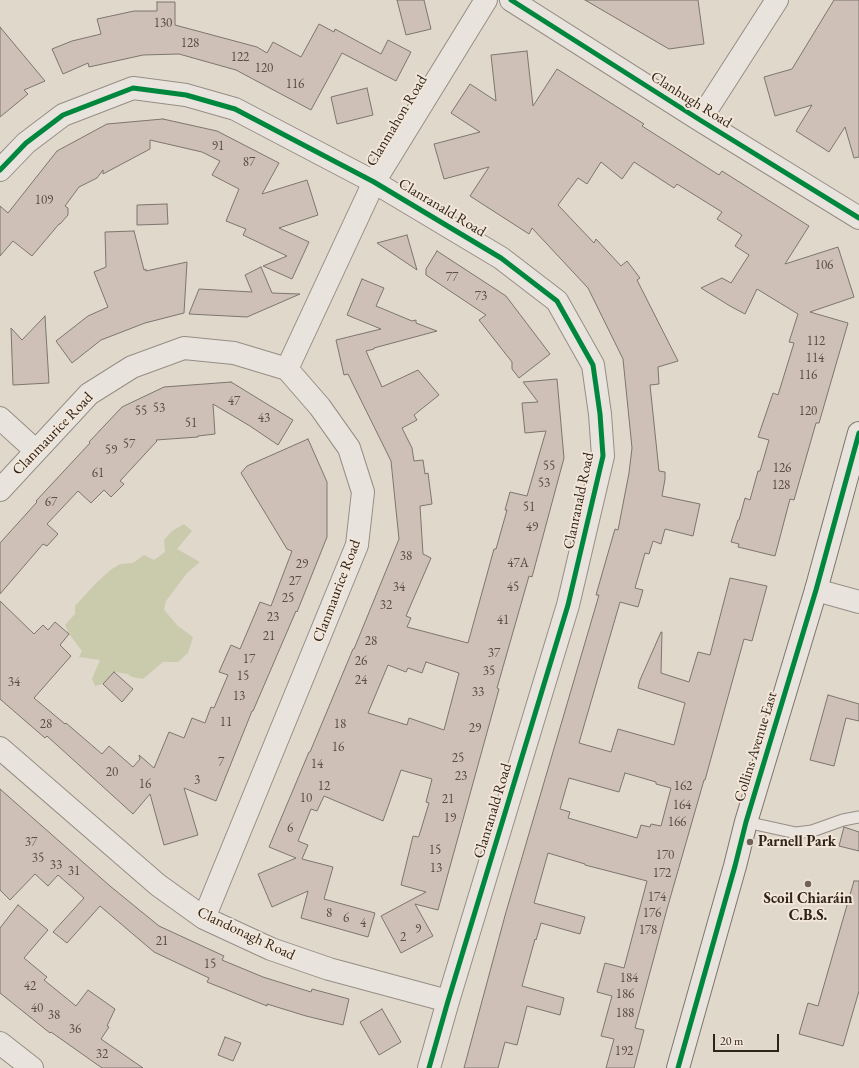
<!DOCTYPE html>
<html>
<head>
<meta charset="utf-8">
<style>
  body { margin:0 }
  #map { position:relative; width:859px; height:1068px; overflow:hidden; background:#e1d8cc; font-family:"EB Garamond",serif }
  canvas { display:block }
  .scale { position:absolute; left:713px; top:1034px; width:66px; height:18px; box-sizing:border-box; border:2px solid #30231b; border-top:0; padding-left:5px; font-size:12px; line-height:14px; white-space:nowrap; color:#30231b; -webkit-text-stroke:3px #f1e6d8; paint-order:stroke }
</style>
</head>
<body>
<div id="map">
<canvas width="859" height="1068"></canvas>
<div class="scale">20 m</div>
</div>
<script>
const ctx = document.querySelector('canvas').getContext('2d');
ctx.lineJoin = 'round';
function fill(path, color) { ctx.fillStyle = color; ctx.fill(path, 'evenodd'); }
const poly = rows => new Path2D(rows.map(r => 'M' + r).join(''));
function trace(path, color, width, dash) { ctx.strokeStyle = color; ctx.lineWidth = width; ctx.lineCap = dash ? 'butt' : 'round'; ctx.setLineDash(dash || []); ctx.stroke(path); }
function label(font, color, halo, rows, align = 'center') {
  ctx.font = font + ' "EB Garamond",serif'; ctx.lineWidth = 4; ctx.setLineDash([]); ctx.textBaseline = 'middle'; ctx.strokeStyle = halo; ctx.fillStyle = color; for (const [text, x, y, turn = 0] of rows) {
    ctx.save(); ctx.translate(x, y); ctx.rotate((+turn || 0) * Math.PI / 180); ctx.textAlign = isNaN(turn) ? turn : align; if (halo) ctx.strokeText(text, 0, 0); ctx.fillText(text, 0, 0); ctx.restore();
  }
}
const green = poly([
  [184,524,192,531,177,549,200,562,187,573,166,601,164,610,178,626,193,637,188,653,178,662,163,662,143,679,132,677,128,674,114,672,103,684,95,686,92,679,100,660,79,657,82,651,69,634,65,625,75,614,75,606,98,581,112,569,120,564,133,563,144,555,154,560,165,552,164,540,172,531]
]);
const building = poly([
  [397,0,424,0,431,29,406,35,397,0],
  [585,0,698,0,704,44,669,49,585,0],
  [834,0,859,0,859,157,854,158,845,127,829,152,796,131,812,105,775,116,764,77,792,69,834,0],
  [157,2,175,2,175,25,257,47,267,53,273,42,301,57,319,24,334,32,335,29,381,54,388,40,411,52,396,81,342,53,311,110,236,70,179,54,143,55,89,67,88,63,63,74,52,49,72,41,101,34,97,19,134,11,157,11,157,2],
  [0,27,45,81,24,90,28,94,0,117,0,27],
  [527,51,533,106,557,69,644,124,642,126,719,175,722,171,809,226,785,264,838,247,854,297,810,312,848,323,819,423,816,423,794,500,790,499,775,556,738,547,739,544,731,542,738,520,739,520,745,498,750,500,758,471,760,471,769,440,758,437,773,393,778,395,794,343,789,342,798,314,757,289,745,314,730,306,701,288,722,278,731,283,749,255,735,246,742,235,717,219,722,212,677,184,674,188,634,162,622,179,601,162,587,184,578,178,558,205,594,243,596,239,621,266,627,261,640,278,637,280,678,361,658,367,659,384,650,385,659,471,665,472,665,479,662,496,700,504,693,536,665,529,661,544,653,541,649,554,645,553,635,588,643,590,638,607,620,602,579,743,611,752,618,729,674,745,685,703,638,688,640,680,661,632,662,632,661,673,689,682,698,652,710,655,730,578,767,586,752,641,744,639,705,780,704,780,667,909,635,1028,644,1030,634,1068,606,1068,614,1039,601,1036,612,996,597,992,605,963,624,968,647,881,585,865,585,864,548,853,534,903,585,917,580,934,541,923,536,940,535,939,522,986,564,998,560,1015,527,1006,517,1045,505,1042,498,1068,464,1068,506,912,599,595,596,595,606,560,615,529,618,530,629,473,632,448,623,359,588,288,532,228,529,234,470,196,489,167,444,179,434,144,480,132,451,113,470,84,496,101,491,55,527,51],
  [625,773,656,782,656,784,671,788,661,826,651,824,650,827,641,825,637,838,568,818,570,812,560,809,569,778,619,792,625,773],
  [367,88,373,115,337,124,331,97,367,88],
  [163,119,217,131,279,163,262,194,307,180,318,215,279,228,309,242,292,279,263,266,287,256,243,235,246,229,226,221,239,189,212,175,220,161,202,152,150,140,150,149,103,174,103,170,97,178,79,187,65,206,68,208,68,215,60,224,59,224,32,256,13,241,0,256,0,206,8,213,57,151,107,124,163,119],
  [167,204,168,224,137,225,137,205,167,204],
  [134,231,144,270,146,269,146,271,187,262,184,313,145,323,101,340,72,363,56,341,88,316,108,307,94,272,106,267,105,232,134,231],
  [407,235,417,270,377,243,407,235],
  [437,251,506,296,550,354,519,378,512,369,512,362,479,320,486,315,426,275,426,269,437,251],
  [261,267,272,293,300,294,247,317,189,314,199,289,252,292,245,275,261,267],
  [362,279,384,288,376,306,412,321,416,320,416,323,437,331,374,348,374,349,366,351,382,387,418,370,439,395,414,415,417,420,402,428,412,448,414,461,423,460,425,474,428,473,432,504,420,506,423,554,431,558,406,616,411,618,407,627,468,643,494,549,496,549,507,510,505,510,510,492,527,496,546,431,525,433,522,403,538,402,523,382,557,379,564,458,532,577,529,576,497,688,499,689,438,910,415,904,433,936,401,953,381,916,426,892,401,885,413,836,418,837,419,836,429,803,426,802,432,779,401,770,383,821,324,796,317,811,311,809,298,841,308,845,302,859,333,867,324,899,375,913,368,937,301,918,308,891,272,907,258,874,296,858,269,847,309,752,310,752,353,649,354,649,399,539,391,461,348,374,344,375,336,340,381,329,347,315,362,279],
  [426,662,459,673,444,730,409,718,407,725,368,713,388,665,406,672,408,668,422,673,426,662],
  [45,316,49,383,13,385,11,328,22,340,45,316],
  [231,382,293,420,278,445,250,426,213,404,215,434,198,436,198,437,156,440,157,441,120,481,124,484,111,497,104,490,91,503,78,491,47,524,58,534,47,546,43,544,0,594,0,543,37,502,36,501,90,443,89,442,122,407,164,387,231,382],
  [308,439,327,482,327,537,297,612,296,611,253,711,252,711,216,801,184,788,198,835,164,845,150,794,133,814,47,736,45,738,0,699,0,601,34,634,43,625,48,630,55,622,69,634,60,645,71,656,34,698,65,724,66,723,102,754,109,746,133,767,140,759,139,755,154,768,169,732,184,738,192,718,205,723,211,707,214,708,228,675,219,672,231,645,240,649,260,602,271,606,292,551,287,549,241,473,247,466,308,439],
  [114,672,133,689,122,702,103,684,114,672],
  [828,695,859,704,859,721,846,718,834,766,810,760,828,695],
  [0,789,110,886,159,926,224,956,222,960,263,977,311,992,312,989,349,999,343,1025,306,1016,267,1004,267,1006,207,982,209,978,154,952,100,906,67,943,53,932,84,898,58,875,48,886,35,874,10,900,0,890,0,789],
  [844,827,859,832,859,851,839,846,844,827],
  [854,881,859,881,859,991,843,1046,799,1034,808,1003,818,1006,854,881],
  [18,905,48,930,24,958,47,977,44,980,76,1006,88,990,115,1009,107,1026,109,1027,101,1039,143,1068,102,1068,51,1032,50,1033,0,993,0,928,18,905],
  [382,1009,401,1042,379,1055,360,1022,382,1009],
  [225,1037,241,1043,233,1061,218,1055,225,1037]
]);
const lane = poly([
  [746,822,796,833,812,831,843,820,859,817]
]);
const street = poly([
  [511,0,700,120,859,218],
  [700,120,777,0],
  [0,170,26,143,63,115,133,88,186,95,235,109,374,182,501,258,557,301,593,365,600,414,603,456,568,605,448,1001,429,1068],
  [287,369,374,182,486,0],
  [0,418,35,450],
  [0,490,89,394,132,367,184,348,234,353,287,369,320,407,349,448,363,492,357,545,204,918],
  [816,590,859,602],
  [0,748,158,885,204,918,271,949,329,969,448,1001],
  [0,1043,32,1068]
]);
const secondary = poly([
  [678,1068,735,866,746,822,816,590,859,433]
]);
const cycleway = poly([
  [511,0,700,120,859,218],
  [0,170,26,143,63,115,133,88,186,95,235,109,374,182,501,258,557,301,593,365,600,414,603,456,568,605,448,1001,429,1068],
  [678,1068,735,866,746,822,816,590,859,433]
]);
const markers = [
  [750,842,4,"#6e6259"],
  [808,884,4,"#6e6259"]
];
const numberNames = [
  ["130",163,23],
  ["128",190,43],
  ["122",240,57],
  ["120",264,68],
  ["116",295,84],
  ["91",218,146],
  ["87",249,162],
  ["109",44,200],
  ["106",824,265],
  ["77",452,277],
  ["73",481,296],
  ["112",816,341],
  ["114",815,358],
  ["116",808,375],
  ["47",234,401],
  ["53",159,408],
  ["55",141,411],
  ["120",808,411],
  ["43",264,418],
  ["51",191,423],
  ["57",129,444],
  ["59",111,450],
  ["55",549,466],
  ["126",782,468],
  ["61",98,473],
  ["53",544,483],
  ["128",781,485],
  ["67",51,502],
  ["51",529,507],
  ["49",532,527],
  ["38",406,556],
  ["47A",518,563],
  ["29",302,564],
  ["27",295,581],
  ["34",399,587],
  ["45",513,587],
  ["25",288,598],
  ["32",386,605],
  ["23",273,617],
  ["41",503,620],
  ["21",269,636],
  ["28",371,641],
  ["37",494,653],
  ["17",249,659],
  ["26",361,661],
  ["35",489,671],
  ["15",243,676],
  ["24",361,680],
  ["34",14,682],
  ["33",478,692],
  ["13",239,696],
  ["11",226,722],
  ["28",46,724],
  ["18",340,724],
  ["29",475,728],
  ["16",338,747],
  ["25",458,758],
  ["7",221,762],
  ["14",317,764],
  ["20",112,772],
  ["23",461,776],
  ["3",197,780],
  ["16",145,784],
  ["12",324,786],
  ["162",683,786],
  ["10",306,798],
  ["21",448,799],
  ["164",682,805],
  ["19",450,818],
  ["166",677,822],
  ["6",290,828],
  ["37",31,842],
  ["15",435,850],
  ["170",665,855],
  ["35",38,858],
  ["33",56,865],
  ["13",436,868],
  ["31",74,871],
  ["172",662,873],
  ["174",657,897],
  ["8",329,913],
  ["176",652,913],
  ["6",346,918],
  ["4",363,923],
  ["9",418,929],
  ["178",648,930],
  ["2",403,937],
  ["21",162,941],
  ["15",210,964],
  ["184",629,978],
  ["42",30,986],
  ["186",625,994],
  ["40",37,1008],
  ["188",625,1013],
  ["38",54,1015],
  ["36",75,1029],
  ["192",624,1051],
  ["32",102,1054]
];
const streetNames = [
  ["Clanhugh Road",691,100,32],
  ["Clanmahon Road",397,121,-59],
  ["Clanranald Road",442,208,31],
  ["Clanmaurice Road",53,434,-46],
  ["Clanranald Road",579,501,-78],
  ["Clanmaurice Road",337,591,-69],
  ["Collins Avenue East",756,747,-73],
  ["Clanranald Road",493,811,-73],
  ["Clandonagh Road",246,934,25]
];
const poiNames = [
  ["Parnell Park",758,842],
  ["Scoil Chiaráin",808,899,"center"],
  ["C.B.S.",808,916,"center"]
];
fill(green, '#cacaad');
fill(building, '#cebfb7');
trace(building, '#7c766e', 1);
trace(lane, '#958e86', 13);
trace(street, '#958e86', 24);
trace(secondary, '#7c766e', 24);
trace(lane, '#e8e3dd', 11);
trace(street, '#e8e3dd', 22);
trace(secondary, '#e8e3dd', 22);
trace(cycleway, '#00873e', 5);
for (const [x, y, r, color] of markers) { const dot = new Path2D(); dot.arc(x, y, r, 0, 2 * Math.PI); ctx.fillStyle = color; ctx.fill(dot); trace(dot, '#f1e6d8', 1.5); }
label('13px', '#594c44', null, numberNames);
label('15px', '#30231b', '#f1e6d8', streetNames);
label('bold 15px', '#30231b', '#f1e6d8', poiNames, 'left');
</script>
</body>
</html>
